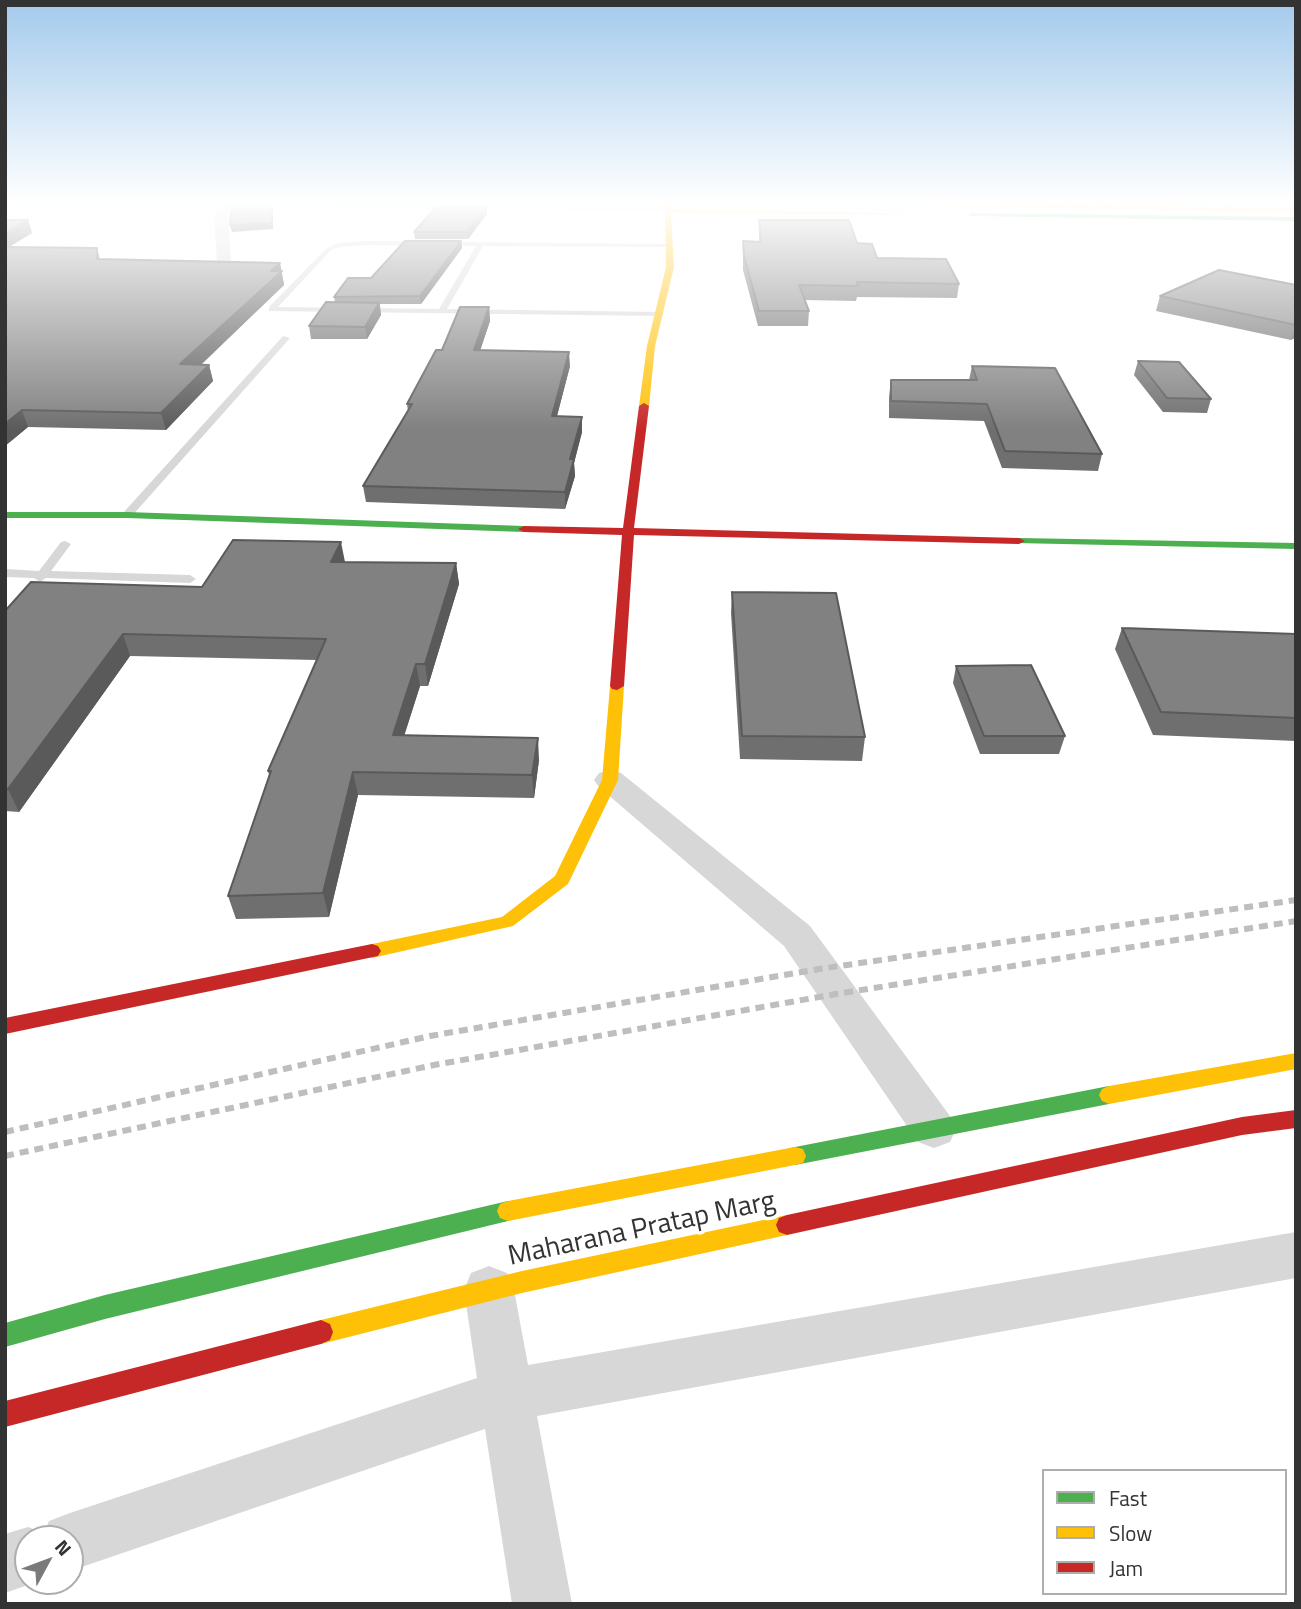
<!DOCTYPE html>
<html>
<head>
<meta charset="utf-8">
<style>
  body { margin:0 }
  #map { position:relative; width:1301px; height:1609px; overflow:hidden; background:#fff; font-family:"Titillium Web",sans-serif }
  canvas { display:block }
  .frame { position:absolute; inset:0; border:7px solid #333; pointer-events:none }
  .legend { position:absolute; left:1042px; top:1469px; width:245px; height:126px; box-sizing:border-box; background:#fff; border:2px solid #adadad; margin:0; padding:9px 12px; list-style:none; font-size:21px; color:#333 }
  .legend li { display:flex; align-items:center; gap:14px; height:35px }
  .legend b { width:35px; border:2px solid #adadad }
  .north { position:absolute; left:14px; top:1525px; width:70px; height:70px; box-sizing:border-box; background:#fff; border:2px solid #adadad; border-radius:50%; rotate:49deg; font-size:19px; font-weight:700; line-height:28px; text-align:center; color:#333 }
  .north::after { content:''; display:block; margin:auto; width:24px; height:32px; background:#7a7a7a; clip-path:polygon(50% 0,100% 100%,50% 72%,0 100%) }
</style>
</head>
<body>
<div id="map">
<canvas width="1301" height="1609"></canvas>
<div class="frame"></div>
<ul class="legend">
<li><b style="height:9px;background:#4caf50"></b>Fast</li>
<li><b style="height:9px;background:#ffc107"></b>Slow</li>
<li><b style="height:9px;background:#c62828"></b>Jam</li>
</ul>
<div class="north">N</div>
</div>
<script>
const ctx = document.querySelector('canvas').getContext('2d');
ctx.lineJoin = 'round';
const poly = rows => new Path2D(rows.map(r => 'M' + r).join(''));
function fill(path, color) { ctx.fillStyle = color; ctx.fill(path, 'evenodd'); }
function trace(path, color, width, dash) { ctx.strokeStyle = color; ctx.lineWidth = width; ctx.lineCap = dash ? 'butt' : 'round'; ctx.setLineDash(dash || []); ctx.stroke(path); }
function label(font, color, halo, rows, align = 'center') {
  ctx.font = font + ' "Titillium Web",sans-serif'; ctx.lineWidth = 7; ctx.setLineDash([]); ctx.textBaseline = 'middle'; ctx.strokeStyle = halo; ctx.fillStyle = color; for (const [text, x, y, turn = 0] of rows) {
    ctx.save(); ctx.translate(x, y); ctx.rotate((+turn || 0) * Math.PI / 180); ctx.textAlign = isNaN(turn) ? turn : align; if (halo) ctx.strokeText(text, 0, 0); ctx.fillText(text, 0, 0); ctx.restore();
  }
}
const lane = poly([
  [9,204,17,204,5,211,5,206,9,204],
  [465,205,669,209,672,211,467,208,465,205],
  [366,241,668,244,670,247,483,246,447,309,660,312,664,314,660,316,269,311,269,307,327,248,338,243,366,241],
  [366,245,476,246,439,309,278,307,331,250,339,247,366,245],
  [283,336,290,338,131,517,123,517,123,513,283,336],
  [65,541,71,544,51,571,190,575,196,579,190,583,46,578,40,582,34,578,5,577,5,569,39,571,61,542,65,541]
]);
const street = poly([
  [219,204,232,204,228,216,231,263,224,267,217,263,214,216,219,204],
  [334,204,472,204,473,206,467,210,340,208,334,204],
  [610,770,621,773,810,926,950,1116,956,1129,950,1142,934,1148,918,1142,784,946,599,787,594,780,599,773,610,770],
  [1296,1232,1296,1278,537,1416,572,1604,512,1604,485,1429,70,1571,70,1539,28,1539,28,1581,39,1581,5,1593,5,1534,28,1527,44,1533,49,1521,70,1513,477,1378,464,1290,471,1273,489,1266,507,1273,514,1290,528,1365,1296,1232]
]);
const fast = poly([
  [970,213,1296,217,1296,221,968,216,970,213],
  [5,512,127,512,524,526,530,529,524,532,127,518,5,518,5,512],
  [1019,538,1296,543,1296,549,1015,543,1015,539,1019,538],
  [1109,1086,1116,1089,1119,1095,1116,1101,1109,1104,795,1165,787,1163,784,1156,787,1149,795,1147,1109,1086],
  [508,1201,516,1204,519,1211,516,1218,508,1221,105,1319,5,1347,5,1323,105,1295,508,1201]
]);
const slow = poly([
  [665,204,671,204,671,209,973,215,671,213,674,267,655,346,649,406,644,409,639,406,647,346,666,267,665,204],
  [938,204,1296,208,1296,212,941,206,938,204],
  [617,682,624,686,618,780,568,884,513,926,372,958,366,956,363,951,366,946,372,944,502,917,555,876,602,780,610,686,617,682],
  [1296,1053,1296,1069,1109,1104,1102,1101,1099,1095,1102,1089,1109,1086,1296,1053],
  [795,1147,803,1149,806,1156,803,1163,795,1165,508,1221,500,1218,497,1211,500,1204,508,1201,795,1147],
  [787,1215,795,1218,798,1225,795,1232,787,1235,522,1293,321,1344,312,1340,309,1332,312,1324,321,1320,522,1271,787,1215]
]);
const jam = poly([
  [644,403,649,406,634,528,1019,538,1025,541,1019,544,634,535,624,686,617,690,612,689,610,686,622,535,524,532,518,529,524,526,623,528,639,406,644,403],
  [372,944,378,946,381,951,378,956,5,1034,5,1018,372,944],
  [1296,1110,1296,1128,1242,1135,787,1235,779,1232,776,1225,779,1218,787,1215,1242,1117,1296,1110],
  [321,1320,330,1324,333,1332,330,1340,321,1344,5,1427,5,1401,321,1320]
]);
const railFar1 = poly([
  [1121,204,1296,207]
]);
const rail = poly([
  [5,1132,430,1036,819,969,1296,900],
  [5,1156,434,1065,836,994,1296,921]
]);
const wall = poly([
  [487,207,487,214,468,239,415,239,414,232],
  [5,220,28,220,32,233,9,247,97,248,100,259,280,263,284,285,201,365,209,365,213,381,166,430,28,427,5,446],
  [759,220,857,243,877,258,959,284,957,298,857,297,856,301,805,300,809,311,808,326,758,326,743,270,743,241,759,242],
  [461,241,462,248,421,304,380,304,381,315,367,339,311,339,309,326,335,302,334,297,371,278],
  [1296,285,1296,337,1291,340,1156,311,1160,296],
  [489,307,490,321,480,351,570,366,557,416,582,417,582,432,574,463,575,476,565,509,366,502,363,486,408,411,407,404,442,350],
  [1138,361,1211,399,1207,413,1163,412,1134,375],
  [972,366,1102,454,1098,471,1002,468,984,421,889,418,889,397,891,380,969,380],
  [345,562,456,563,459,584,428,686,420,686,404,736,539,760,534,798,358,795,329,917,236,919,228,896,269,775,268,771,317,660,130,656,19,812,5,811,5,611,202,587],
  [732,592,865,737,862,761,740,759,731,613],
  [1122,628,1296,634,1296,741,1153,735,1115,649],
  [956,666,1065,736,1059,754,980,754,953,683]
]);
const shadedWall = poly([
  [272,204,273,204,273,229,232,232,230,225],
  [487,207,487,214,468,239,467,232],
  [28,220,32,233,5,249,5,234],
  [461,241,462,248,421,304,420,296],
  [280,263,284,285,184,380,180,364],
  [379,303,381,315,367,339,365,327],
  [489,307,490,321,475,365,474,350],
  [1296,327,1296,337,1291,340],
  [569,352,570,366,553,431,552,416],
  [209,365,213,381,166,430,161,413],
  [22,410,28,427,5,446,5,424],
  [582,417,582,432,574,463,575,476,565,509,565,492,570,459],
  [341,542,345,562,331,562],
  [456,563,459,584,428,686,425,664],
  [123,634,130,656,19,812,8,789],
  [416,664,420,686,397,758,393,735],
  [538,738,539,760,534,798,532,775],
  [353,772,358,795,329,917,323,893]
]);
const building = poly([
  [232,204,272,204,272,223,230,225,232,204],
  [437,206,487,207,467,232,414,232,437,206],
  [5,220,28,220,5,234,5,220],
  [759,220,849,220,857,243,872,244,877,258,946,259,959,284,857,282,858,286,799,285,809,311,759,311,744,256,743,241,761,242,759,220],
  [405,241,461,241,420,296,334,297,348,278,371,278,405,241],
  [5,247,97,248,97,259,280,263,271,271,282,271,180,364,209,365,161,413,22,410,5,424,5,247],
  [1219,270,1296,285,1296,325,1160,296,1219,270],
  [326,302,379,303,365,327,309,326,326,302],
  [460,307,489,307,474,350,569,352,552,416,582,417,570,459,574,459,565,492,363,486,412,404,407,404,436,350,442,350,460,307],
  [1138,361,1179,362,1211,399,1167,398,1138,361],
  [972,366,1055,368,1102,454,1005,451,987,404,891,401,891,380,977,380,972,366],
  [233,540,341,542,331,562,456,563,425,664,416,664,393,735,538,738,532,775,353,772,323,893,228,896,271,771,268,771,326,639,123,634,8,789,5,789,5,611,31,582,202,587,233,540],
  [732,592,836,593,865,737,742,736,732,592],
  [1122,628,1296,634,1296,718,1161,712,1122,628],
  [1031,665,1065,736,984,736,956,666,1031,665]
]);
const nearStreetnames = [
  ["Maharana Pratap Marg",642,1230,-12]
];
fill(lane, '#d7d7d7');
fill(street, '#d7d7d7');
fill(fast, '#4caf50');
fill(slow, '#ffc107');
fill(jam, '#c62828');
trace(railFar1, '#bebebe', 2.5, [3.5, 2.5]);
trace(rail, '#bebebe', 6, [9, 6]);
fill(wall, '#6f6f6f');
fill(shadedWall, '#5a5a5a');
fill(building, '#818181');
trace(building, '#5a5a5a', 2);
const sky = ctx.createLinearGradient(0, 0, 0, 430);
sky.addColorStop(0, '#a3caec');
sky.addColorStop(0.47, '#fff');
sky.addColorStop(1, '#ffffff00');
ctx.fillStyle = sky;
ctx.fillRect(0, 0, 1301, 430);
label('28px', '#333', '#fff', nearStreetnames);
</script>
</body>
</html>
